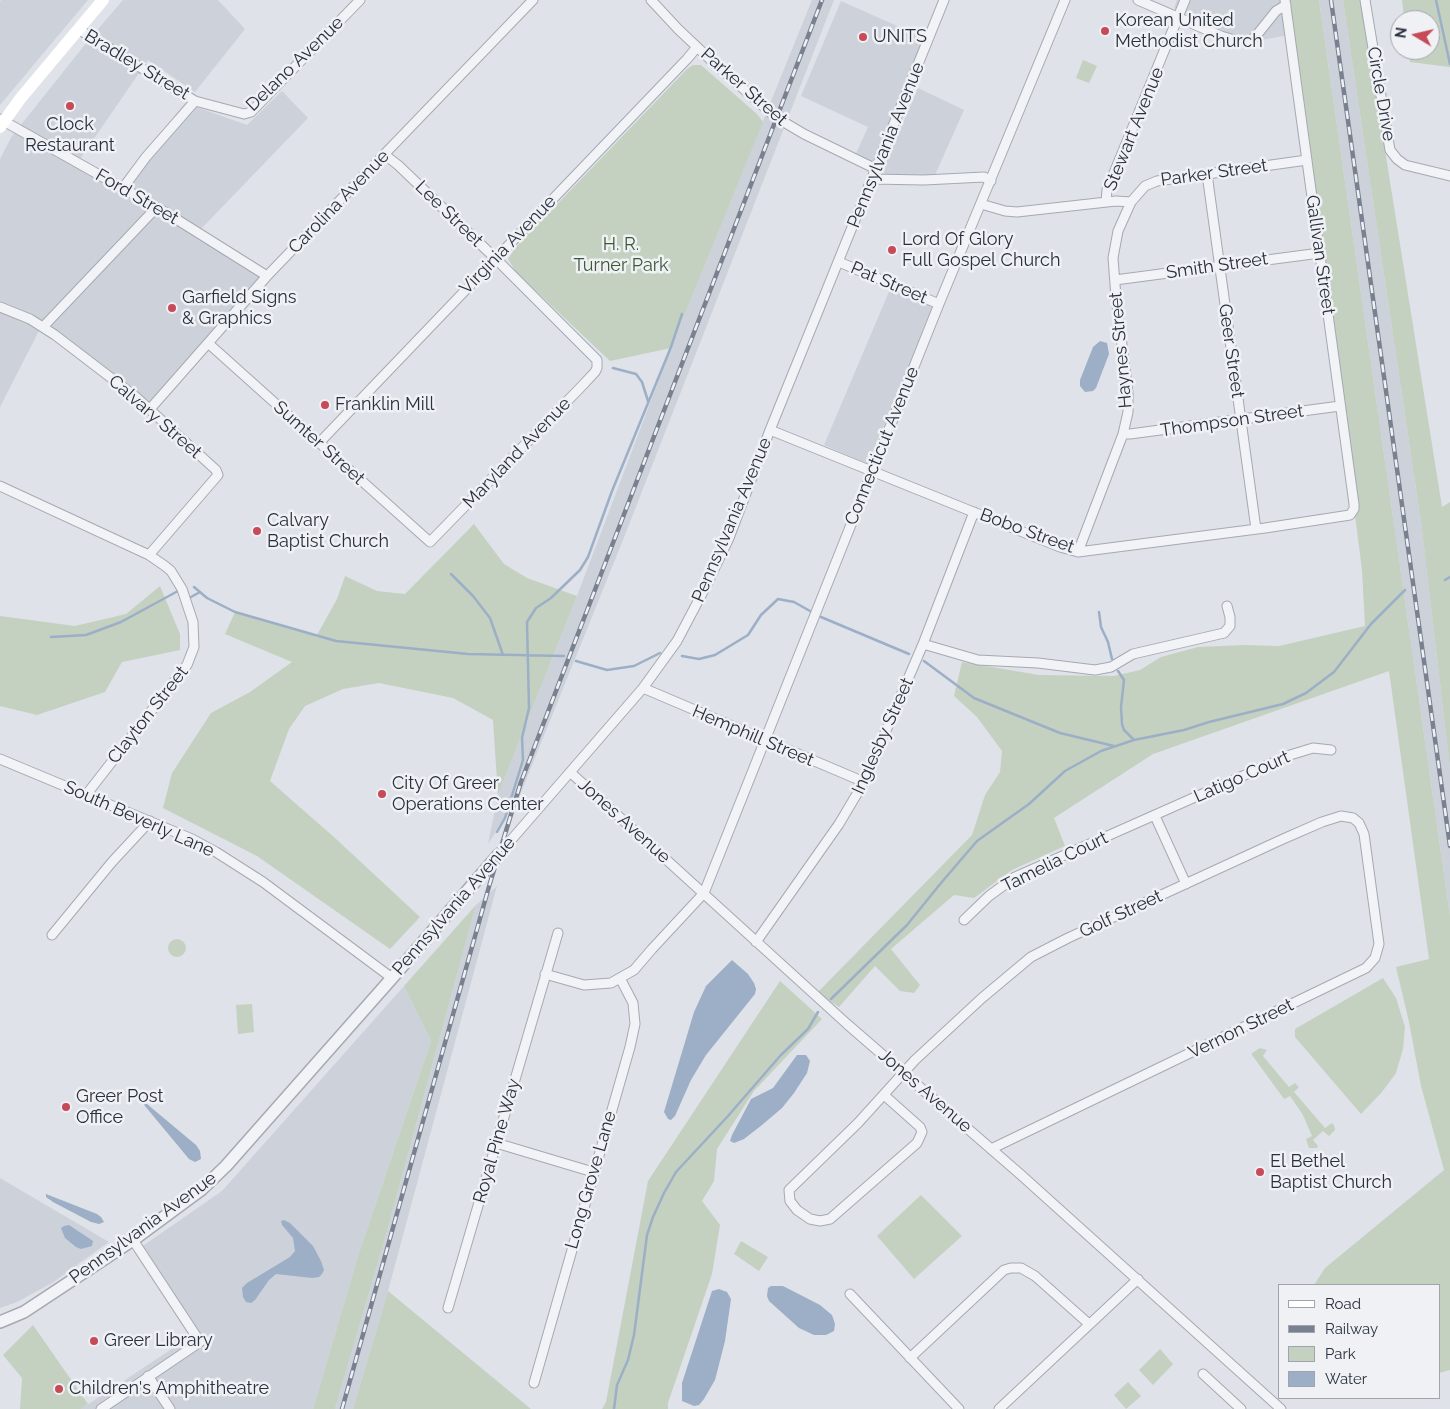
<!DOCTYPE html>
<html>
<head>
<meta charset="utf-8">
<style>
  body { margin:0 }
  #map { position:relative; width:1450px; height:1409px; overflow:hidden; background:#dfe2e8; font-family:Raleway,sans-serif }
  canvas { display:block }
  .legend { position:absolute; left:1278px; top:1284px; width:162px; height:115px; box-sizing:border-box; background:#eff1f5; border:1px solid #a0a4ac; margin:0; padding:6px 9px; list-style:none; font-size:15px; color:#29303e }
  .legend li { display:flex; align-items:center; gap:10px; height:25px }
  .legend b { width:25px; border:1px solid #a0a4ac }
  .north { position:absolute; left:1390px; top:10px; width:50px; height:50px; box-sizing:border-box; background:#eff1f5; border:1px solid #a0a4ac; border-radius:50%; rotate:279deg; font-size:14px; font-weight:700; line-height:20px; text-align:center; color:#29303e }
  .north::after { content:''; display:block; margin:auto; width:18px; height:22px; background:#c74a57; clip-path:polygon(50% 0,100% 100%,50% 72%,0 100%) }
</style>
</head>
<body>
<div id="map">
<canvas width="1450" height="1409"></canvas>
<ul class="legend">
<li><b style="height:6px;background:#fff"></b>Road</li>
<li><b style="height:6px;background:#798190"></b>Railway</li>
<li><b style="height:14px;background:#c4d1c1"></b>Park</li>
<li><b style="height:14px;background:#9cafc6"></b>Water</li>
</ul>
<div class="north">N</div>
</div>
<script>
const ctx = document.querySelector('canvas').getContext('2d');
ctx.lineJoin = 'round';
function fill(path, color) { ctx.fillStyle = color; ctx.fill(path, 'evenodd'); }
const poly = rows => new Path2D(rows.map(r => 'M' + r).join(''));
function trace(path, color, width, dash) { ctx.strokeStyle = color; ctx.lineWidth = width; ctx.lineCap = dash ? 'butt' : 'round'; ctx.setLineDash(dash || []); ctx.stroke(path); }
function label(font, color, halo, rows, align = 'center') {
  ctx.font = font + ' Raleway,sans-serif'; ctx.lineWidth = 5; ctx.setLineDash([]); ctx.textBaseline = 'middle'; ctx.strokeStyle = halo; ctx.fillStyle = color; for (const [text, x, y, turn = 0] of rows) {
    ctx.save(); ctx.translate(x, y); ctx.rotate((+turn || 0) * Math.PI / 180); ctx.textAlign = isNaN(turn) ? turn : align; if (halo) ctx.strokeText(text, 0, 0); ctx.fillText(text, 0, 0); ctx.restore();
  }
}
const built = poly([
  [1,0,88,0,0,105,0,2],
  [123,0,218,0,245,29,195,92,148,60,80,159,120,182,185,103,247,125,282,91,308,118,201,229,267,271,150,403,44,321,0,407,0,159,12,136,87,42],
  [812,0,834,0,623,540,520,795,488,844,498,795,577,596,671,348],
  [1177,0,1289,0,1293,34,1257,41,1237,37,1174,8],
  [1319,0,1343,0,1421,522,1450,768,1450,916],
  [841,1,924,38,872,163,855,156,868,127,801,96],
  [918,88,964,110,935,175,885,174,883,170],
  [891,287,934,306,868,464,824,445],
  [497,886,388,1291,353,1409,335,1409,386,1235,476,905],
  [404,986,431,1041,358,1256,313,1409,81,1409,190,1337,134,1252,222,1191],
  [0,1178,109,1242,52,1283,17,1302,0,1308]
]);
const green = poly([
  [1289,0,1319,0,1450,916,1450,1370,1439,1373,1439,1285,1314,1285,1325,1268,1444,1170,1421,1086,1409,1022,1396,967,1429,959,1389,671,1153,754,1054,818,1065,846,1012,870,974,898,954,895,891,949,920,985,914,993,900,991,875,966,839,1007,817,993,972,835,985,795,1000,772,1002,751,977,717,954,696,962,662,1039,675,1114,676,1140,670,1161,657,1198,647,1245,645,1279,646,1365,626,1362,570],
  [1343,0,1361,0,1442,507,1450,502,1450,768,1421,522],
  [1402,0,1450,0,1450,67,1410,62,1408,50,1430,50,1430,20,1404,20],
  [1083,60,1097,66,1089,83,1076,78],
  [693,65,701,65,757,114,763,122,671,348,610,361,516,272,508,259,516,247,687,69],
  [474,524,504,564,527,578,577,596,498,795,493,720,453,698,379,683,343,689,305,706,289,729,270,781,335,838,420,917,390,949,257,856,163,808,172,773,211,713,250,692,292,662,225,634,235,612,317,635,337,599,345,576,377,591,405,594],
  [160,586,180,634,180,650,122,662,105,692,37,715,0,706,0,616,75,626,126,614],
  [476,905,386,1235,335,1409,313,1409,358,1256,431,1041,404,986],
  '168 948a9 9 0 1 1 18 0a9 9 0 1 1-18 0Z',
  [1383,978,1396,998,1405,1027,1403,1049,1396,1073,1382,1092,1361,1114,1295,1037,1295,1029],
  [780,981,822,1019,754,1091,717,1149,714,1181,702,1201,720,1225,712,1274,668,1403,668,1409,602,1409,606,1402,648,1181],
  [252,1004,254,1032,238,1034,236,1005],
  [1260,1048,1267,1050,1263,1056,1289,1087,1295,1083,1299,1087,1294,1092,1325,1128,1332,1123,1334,1125,1335,1130,1329,1136,1323,1131,1313,1140,1318,1146,1317,1148,1309,1148,1306,1139,1312,1136,1303,1115,1290,1096,1284,1099,1252,1055,1252,1053],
  [921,1195,962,1236,914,1279,877,1236],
  [741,1241,768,1257,759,1271,734,1254],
  [388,1291,531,1409,353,1409],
  [33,1325,88,1404,81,1409,20,1409,22,1378,3,1355],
  [1160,1349,1173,1364,1153,1385,1139,1370],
  [1128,1382,1141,1396,1126,1409,1114,1395]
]);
const water = poly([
  [1100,341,1107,343,1109,354,1096,388,1093,391,1085,392,1080,386,1080,380,1093,347],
  [732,960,748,974,754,983,756,989,755,994,706,1055,691,1080,675,1116,671,1120,668,1119,664,1112,694,1012,706,986],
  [797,1055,806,1055,810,1061,807,1073,794,1093,782,1108,762,1125,744,1139,734,1143,730,1141,732,1135,751,1099,773,1088],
  [135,1094,196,1145,200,1151,201,1159,195,1162,189,1159],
  [46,1194,97,1214,101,1217,104,1222,99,1224,91,1222,53,1202,46,1197],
  [284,1220,290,1223,313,1246,321,1261,324,1270,322,1274,319,1277,312,1278,276,1274,269,1280,255,1300,251,1303,246,1302,243,1297,242,1288,247,1283,290,1257,295,1251,293,1238,282,1225,281,1221],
  [69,1225,93,1241,92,1246,81,1249,76,1247,65,1238,61,1228,64,1226],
  [771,1286,783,1286,820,1305,832,1315,835,1324,834,1331,826,1335,814,1335,799,1328,769,1301,767,1296,768,1288],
  [719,1289,727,1292,731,1299,725,1341,715,1380,704,1399,699,1405,694,1406,682,1401,682,1383,712,1291]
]);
const stream = poly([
  [1436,0,1450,64],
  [613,368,636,374,642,382,648,401],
  [451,574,473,596,490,618,503,655],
  [1445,580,1450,577],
  [194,587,207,598,235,612,336,641,468,654,564,656],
  [191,597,200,592],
  [1099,612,1101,627,1108,642,1112,659],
  [821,617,909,654],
  [51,637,86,635,121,622,178,591],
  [682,656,699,659,715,655,748,635,761,615,778,599,794,602,810,611],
  [576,661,607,670,634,666,660,653],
  [924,661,974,698,1060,733,1114,746],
  [1118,671,1124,680,1121,707,1122,724,1124,730,1134,740],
  [497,832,505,818,523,760,522,738,529,708,527,622,536,608,551,598,580,570,588,557,612,491,671,347,682,314],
  [831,999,907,925,941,883,977,841,1029,804,1065,771,1101,751,1134,740,1184,730,1209,722,1283,704,1306,693,1334,672,1371,624,1405,590],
  [614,1409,617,1385,628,1360,634,1335,647,1235,653,1217,664,1193,676,1172,728,1116,780,1056,808,1029,818,1012]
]);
const minor = poly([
  [651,0,678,29,714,63,777,118,804,134,876,169],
  [1138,0,1221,36,1238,41,1251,40,1256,36,1276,11,1286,5],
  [1365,0,1390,150,1397,159,1405,165,1450,176],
  [78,29,195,101,244,114,251,112,360,0],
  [0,119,165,212,267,276],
  [1207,174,1256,529],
  [872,179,924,180,984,177,991,181],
  [123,188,146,157,195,101],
  [1106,202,1107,190,1185,0],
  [981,204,1005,211,1017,212,1116,201,1131,202],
  [839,262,939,304],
  [1115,280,1320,253],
  [0,307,30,319,55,335,136,397,216,470,218,475,149,555],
  [43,327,156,208],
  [208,343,430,542,579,389,595,372,597,368,597,360,495,258,398,165,385,155],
  [150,409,267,276,533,0],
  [770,430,1060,547,1078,552,1265,528,1350,515,1354,509,1354,504,1285,0],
  [1123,434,1130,434,1340,406],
  [319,443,687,59,697,47],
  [0,486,149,555,165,566,171,571,182,589,193,622,194,647,187,665,86,795],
  [1078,552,1123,434,1128,412,1128,393,1116,297,1113,258,1118,231,1131,202,1145,186,1157,181,1307,160],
  [923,644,978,660,1038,663,1095,670,1111,667,1133,654,1224,633,1230,626,1230,617,1227,606],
  [643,688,864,782],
  [0,759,192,839,216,852,263,882,392,978],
  [570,772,847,1024,1020,1174,1281,1409],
  [1155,816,1186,884],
  [499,854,643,688,677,641,705,588,729,538,770,430,944,0],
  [964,920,989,896,1015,877,1290,755,1313,748,1331,750],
  [52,935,112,862,150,821],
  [756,942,839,824,864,782,923,644,974,512],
  [545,974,584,985,611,983,634,970,652,949,704,893,939,304,1065,0],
  [884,1095,920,1127,922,1132,917,1143,830,1219,820,1221,810,1219,797,1210,790,1201,789,1190,858,1123,915,1060,982,998,1031,957,1068,938,1283,839,1322,822,1341,816,1353,818,1359,823,1364,834,1379,944,1375,958,1366,968,991,1149],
  [496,1143,593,1172],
  [850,1294,959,1409],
  [448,1308,558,933],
  [910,1358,1004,1270,1011,1268,1021,1268,1035,1276,1089,1324],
  [1203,1374,1241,1409],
  [148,1376,170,1409],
  [534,1383,630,1047,635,1024,633,1003,620,978],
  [101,1409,200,1342,133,1240],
  [999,1409,1138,1279]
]);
const tertiary = poly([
  [0,1322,24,1312,133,1240,202,1189,226,1166,392,978,499,854]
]);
const secondary = poly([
  [0,127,20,99,103,0]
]);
const rail = poly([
  [1331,0,1450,846],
  [342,1409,490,883,521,782,822,0]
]);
const markers = [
  [1105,31,5,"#c74a57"],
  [863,37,5,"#c74a57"],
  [70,106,5,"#c74a57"],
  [892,250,5,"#c74a57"],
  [172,308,5,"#c74a57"],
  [325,405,5,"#c74a57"],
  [257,531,5,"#c74a57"],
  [382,794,5,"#c74a57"],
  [66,1107,5,"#c74a57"],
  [1260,1172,5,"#c74a57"],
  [94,1341,5,"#c74a57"],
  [59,1389,5,"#c74a57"]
];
const poiNames = [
  ["Korean United",1115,21],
  ["Methodist Church",1115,42],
  ["UNITS",873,37],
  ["Clock",70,125,"center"],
  ["Restaurant",70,146,"center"],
  ["Lord Of Glory",902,240],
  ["Full Gospel Church",902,261],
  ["Garfield Signs",182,298],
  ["& Graphics",182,319],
  ["Franklin Mill",335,405],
  ["Calvary",267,521],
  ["Baptist Church",267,542],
  ["City Of Greer",392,784],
  ["Operations Center",392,805],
  ["Greer Post",76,1097],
  ["Office",76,1118],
  ["El Bethel",1270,1162],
  ["Baptist Church",1270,1183],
  ["Greer Library",104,1341],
  ["Children's Amphitheatre",69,1389]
];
const streetNames = [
  ["Delano Avenue",295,64,-44],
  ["Bradley Street",137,65,31],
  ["Parker Street",744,87,41],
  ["Circle Drive",1381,94,80],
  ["Stewart Avenue",1134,129,-68],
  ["Pennsylvania Avenue",886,145,-68],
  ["Parker Street",1214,173,-8],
  ["Ford Street",137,197,30],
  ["Carolina Avenue",339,202,-46],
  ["Lee Street",449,214,44],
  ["Virginia Avenue",508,245,-46],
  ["Gallivan Street",1320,255,82],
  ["Smith Street",1217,266,-8],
  ["Pat Street",889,283,23],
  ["Haynes Street",1121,350,-95],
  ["Geer Street",1231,351,82],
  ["Calvary Street",155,417,41],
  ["Thompson Street",1232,421,-8],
  ["Sumter Street",319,443,42],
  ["Connecticut Avenue",882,446,-68],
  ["Maryland Avenue",517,453,-46],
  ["Pennsylvania Avenue",732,520,-67],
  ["Bobo Street",1027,531,20],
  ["Clayton Street",148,715,-52],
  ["Hemphill Street",753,736,23],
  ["Inglesby Street",883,736,-66],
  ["Latigo Court",1242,777,-24],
  ["South Beverly Lane",139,819,24],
  ["Jones Avenue",624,821,42],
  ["Tamelia Court",1055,862,-26],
  ["Pennsylvania Avenue",454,906,-49],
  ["Golf Street",1121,914,-25],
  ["Vernon Street",1241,1029,-26],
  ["Jones Avenue",925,1091,41],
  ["Royal Pine Way",497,1141,-74],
  ["Long Grove Lane",591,1180,-74],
  ["Pennsylvania Avenue",143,1228,-36]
];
const parkNames = [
  ["H. R.",621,245],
  ["Turner Park",621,266]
];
fill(built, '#cdd1da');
fill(green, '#c4d1c1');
fill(water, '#9cafc6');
trace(stream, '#9cafc6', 2.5);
trace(minor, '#a5a9b2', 11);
trace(tertiary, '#a5a9b2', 14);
trace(minor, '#f2f3f6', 9);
trace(tertiary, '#f2f3f6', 11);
trace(secondary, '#fff', 12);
trace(rail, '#798190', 4.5);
trace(rail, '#eff1f5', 2.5, [8]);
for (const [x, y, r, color] of markers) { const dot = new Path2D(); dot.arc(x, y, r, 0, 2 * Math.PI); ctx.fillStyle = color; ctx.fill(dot); trace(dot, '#eff1f5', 2); }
label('18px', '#29303e', '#eff1f5', poiNames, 'left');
label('18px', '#29303e', '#eff1f5', streetNames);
label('18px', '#3c5937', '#eff1f5', parkNames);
</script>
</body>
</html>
